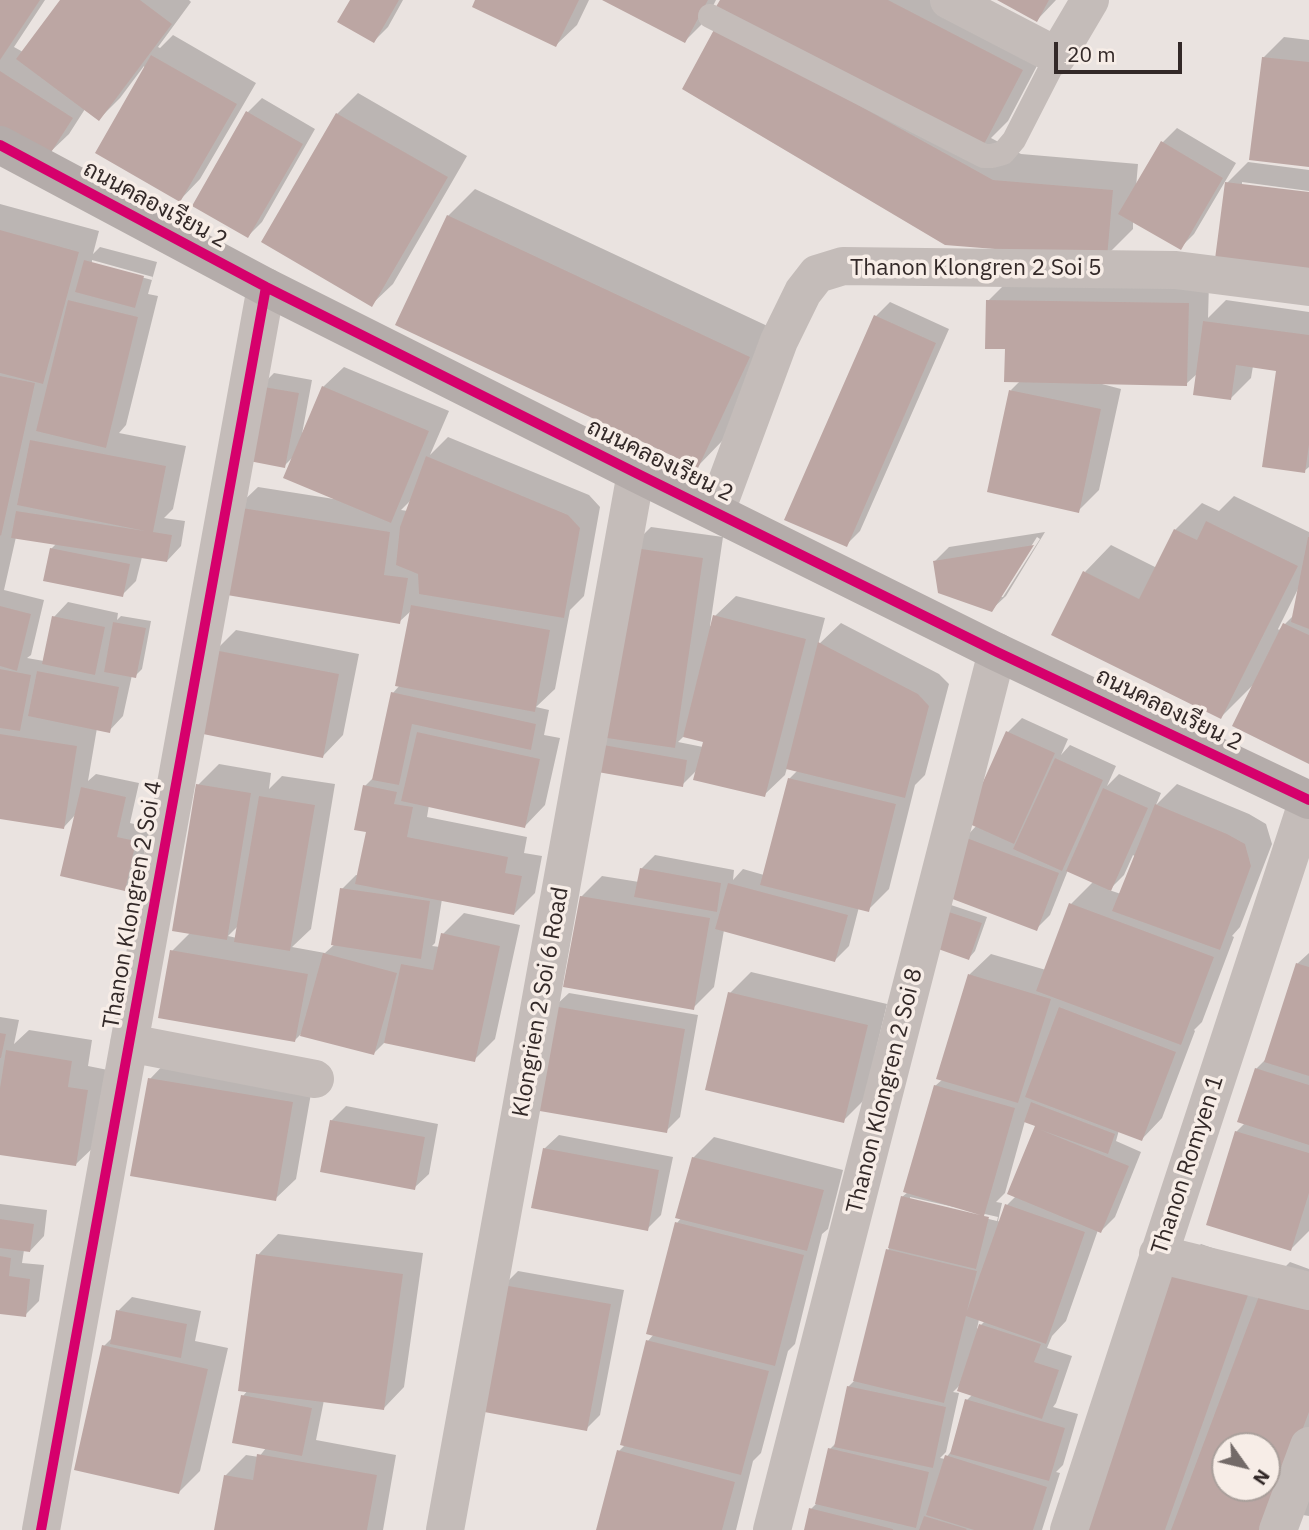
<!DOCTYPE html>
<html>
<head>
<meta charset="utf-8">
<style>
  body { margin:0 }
  #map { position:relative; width:1309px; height:1530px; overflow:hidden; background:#eae3e0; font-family:"IBM Plex Sans",sans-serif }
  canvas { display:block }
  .north { position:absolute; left:1211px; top:1432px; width:70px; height:70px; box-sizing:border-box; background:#f7ede7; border:2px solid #a99f9b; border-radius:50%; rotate:124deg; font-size:19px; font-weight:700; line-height:28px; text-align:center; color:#332928 }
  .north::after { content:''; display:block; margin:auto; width:24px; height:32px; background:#736a68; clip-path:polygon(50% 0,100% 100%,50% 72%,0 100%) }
  .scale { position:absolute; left:1054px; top:42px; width:128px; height:32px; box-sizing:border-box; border:4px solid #332928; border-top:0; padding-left:9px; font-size:21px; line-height:24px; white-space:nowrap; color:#332928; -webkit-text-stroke:5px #f7ede7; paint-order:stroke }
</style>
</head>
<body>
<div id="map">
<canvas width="1309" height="1530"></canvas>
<div class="north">N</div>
<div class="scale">20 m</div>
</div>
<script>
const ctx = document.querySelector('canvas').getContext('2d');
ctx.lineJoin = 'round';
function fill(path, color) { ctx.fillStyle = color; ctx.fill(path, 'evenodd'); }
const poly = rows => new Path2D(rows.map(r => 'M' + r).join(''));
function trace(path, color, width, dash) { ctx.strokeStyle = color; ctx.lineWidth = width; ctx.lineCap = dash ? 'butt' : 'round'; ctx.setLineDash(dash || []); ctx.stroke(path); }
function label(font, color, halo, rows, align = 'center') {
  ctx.font = font + ' "IBM Plex Sans",Sarabun,sans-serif'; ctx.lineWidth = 7; ctx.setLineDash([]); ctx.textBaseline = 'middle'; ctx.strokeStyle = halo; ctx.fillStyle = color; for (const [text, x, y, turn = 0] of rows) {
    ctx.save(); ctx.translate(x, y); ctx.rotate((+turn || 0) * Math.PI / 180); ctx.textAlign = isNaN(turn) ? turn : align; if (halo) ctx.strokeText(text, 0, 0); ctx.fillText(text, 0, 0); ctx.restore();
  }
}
const shadow = poly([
  [0,0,45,0,14,47,23,52,62,0,189,0,191,2,158,47,160,48,173,35,256,83,200,179,180,200,144,66,120,98,99,119,85,109,69,134,48,154,0,123],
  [352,0,403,0,388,27,374,41],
  [477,0,589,0,577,25,556,45],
  [606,0,716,0,706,20,685,41],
  [722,0,966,0,1049,43,1008,121,991,138,1021,154,1138,164,1136,187,1163,142,1177,128,1236,163,1194,234,1180,248,1133,221,1133,229,1106,256,718,27],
  [1001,0,1056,0,1037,20],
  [1284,37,1309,40,1309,165,1263,58],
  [358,93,467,156,393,284,372,304,337,114],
  [262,98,315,129,262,222,248,236,248,112],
  [1248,162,1309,170,1309,191,1242,182,1242,186,1309,194,1309,270,1217,257,1227,183],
  [475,189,776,330,724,439,698,466,448,216],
  [0,204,99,231,93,254,100,247,157,262,148,294,158,296,126,425,119,433,186,446,173,509,164,518,185,521,181,546,167,561,142,557,136,581,122,595,51,549,57,543,16,537,4,590,44,600,31,655,27,658,44,661,54,617,68,602,118,613,117,620,121,616,151,621,142,669,135,676,132,675,123,716,109,731,97,728,88,781,96,774,139,783,130,823,150,828,139,875,125,889,76,814,64,827,0,817],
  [92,260,153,277,152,280,92,264],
  [1009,280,1209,283,1208,318,1226,300,1309,312,1309,467,1304,471,1278,370,1253,366,1251,378,1230,399,1198,373,1186,384,1102,383,1102,384,1121,389,1099,490,1078,511,1011,390,1020,381,988,301],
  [890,302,949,329,860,531,846,545,876,316],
  [344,367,449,411,430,455,448,437,589,495,600,507,584,596,570,610,555,689,536,707,549,710,544,735,560,738,545,805,525,826,429,805,427,817,527,837,524,853,542,856,535,893,514,914,442,899,435,943,432,946,440,947,443,934,464,913,520,925,495,1039,474,1060,385,1042,374,1053,301,1034,295,1040,172,951,191,932,198,785,219,764,271,773,269,789,282,776,335,784,311,929,292,947,325,953,335,944,342,889,356,875,359,875,368,831,365,786,375,776,393,693,400,685,412,610,399,622,237,507,258,487,334,499,294,456,284,466,260,387,274,373,312,380,302,434,323,387],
  [413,498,408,511,401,510],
  [239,925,237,938,228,936],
  [1234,496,1309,532,1309,762,1253,685,1221,717,1085,572,1111,545,1157,568,1175,530,1202,503,1219,511],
  [1298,589,1295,614,1279,630,1278,629],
  [651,527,723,537,710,626,712,627,715,616,736,596,825,618,818,645,841,623,939,674,949,684,925,775,915,785,889,889,868,910,859,907,849,946,835,960,724,930,714,987,693,1008,581,897,602,876,639,882,641,869,655,855,734,870,733,880,743,869,764,875,789,779,798,770,787,768,785,775,764,795,698,769,682,785,594,769,630,548],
  [685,735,705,741,703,747,678,742],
  [1045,532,1006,596,991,610,935,561,949,547],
  [1037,537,1040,539,1003,597,999,597],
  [236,630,359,654,343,735,323,756,215,651],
  [1022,718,1068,739,1061,755,1070,745,1116,766,1107,786,1119,774,1161,793,1156,805,1177,784,1249,814,1266,824,1272,844,1240,927,1232,936,1234,937,1202,1022,1194,1030,1195,1031,1162,1118,1142,1139,1119,1130,1116,1141,1141,1152,1115,1217,1101,1231,1098,1230,1066,1321,1052,1336,1047,1348,1072,1356,1056,1403,1053,1407,1078,1414,1063,1465,1056,1472,1060,1473,1042,1530,805,1530,811,1509,817,1503,830,1449,836,1443,848,1387,855,1380,902,1197,908,1192,935,1086,943,1079,939,1077,970,974,991,954,1046,970,1071,904,1093,882,1068,870,1050,915,1036,929,965,838,977,825,967,821,1008,732],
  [1133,855,1136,857,1121,894,1109,890,1124,875],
  [1025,1121,1038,1126,1016,1196,1007,1205,1000,1222,998,1221,1002,1203,996,1202,1005,1193],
  [910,1197,998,1217,997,1221,910,1200],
  [979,1319,985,1321,977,1329],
  [962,1383,973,1394,967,1400,953,1449,945,1459,940,1458,946,1452,959,1393,953,1392],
  [948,904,987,917,975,951,969,958,942,910],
  [1309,953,1309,1231,1291,1249,1236,1132,1245,1123,1256,1069,1267,1058,1297,964],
  [751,972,887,1004,864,1100,843,1121,730,993],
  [569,993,698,1015,680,1117,666,1131,554,1007],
  [0,1017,19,1020,14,1044,29,1030,92,1040,88,1066,108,1070,97,1144,76,1164,0,1153],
  [170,1058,313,1082,296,1179,275,1199,150,1079],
  [346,1106,438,1124,429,1174,414,1188,331,1121],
  [559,1135,673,1157,661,1215,647,1229,544,1149],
  [714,1137,843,1170,828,1229,822,1234,795,1344,788,1351,761,1453,753,1461,736,1530,597,1530,619,1451,625,1445,648,1341,654,1334,677,1223,682,1217,693,1158],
  [0,1204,47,1210,44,1236,30,1251,24,1250,22,1263,44,1265,39,1301,25,1315,0,1312],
  [278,1234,423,1253,404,1387,384,1408,324,1400,316,1440,396,1455,383,1530,224,1530,225,1476,246,1455,259,1457,266,1448,243,1396,248,1390,258,1255],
  [1201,1244,1273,1269,1267,1285,1290,1262,1309,1269,1309,1453,1280,1530,1082,1530,1174,1270],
  [1225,1446,1267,1446,1267,1488,1225,1488],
  [518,1271,624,1290,600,1415,586,1429,504,1285],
  [132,1297,201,1311,195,1341,228,1348,200,1471,179,1492,104,1346,113,1337,118,1311],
  [1309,1485,1309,1516,1303,1515]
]);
const building = poly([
  [0,0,40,0,0,60],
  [60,0,140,0,172,24,99,121,16,59],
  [350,0,399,0,374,43,337,22],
  [475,0,579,0,556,47,472,7],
  [602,0,708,0,685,43],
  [720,0,888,0,1023,70,981,150,714,10],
  [997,0,1049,0,1037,22],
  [716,26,993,180,1113,190,1107,258,945,245,682,89],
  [151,55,237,104,180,202,95,153],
  [1262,57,1309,62,1309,167,1249,160],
  [0,71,73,118,48,157,0,126],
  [246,111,303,144,248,238,192,206],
  [336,113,448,177,372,307,261,242],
  [1161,141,1223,178,1181,250,1118,214],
  [1225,182,1309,192,1309,271,1215,259],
  [447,215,750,357,698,468,395,325],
  [0,230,79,252,43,384,0,373],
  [84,260,144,276,135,308,75,292],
  [68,300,138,317,106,448,36,431],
  [986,300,1189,303,1187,386,1004,382,1005,349,985,349],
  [874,315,936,343,847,547,784,520],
  [1203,321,1309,335,1309,445,1305,473,1262,467,1276,371,1236,365,1231,400,1193,395],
  [0,376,35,383,1,536,0,535],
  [258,386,299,393,285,468,244,460],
  [322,386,429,431,391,523,283,478],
  [1009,390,1101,409,1079,513,987,492],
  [30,440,166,466,153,532,172,535,167,562,11,538,16,511,145,531,17,505],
  [426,456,568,515,580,528,564,618,419,594,418,574,396,565,400,527],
  [236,507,390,532,384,575,408,578,400,624,221,594],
  [1206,521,1298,566,1221,719,1051,635,1083,571,1139,599,1174,529,1197,540],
  [1308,537,1309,537,1309,629,1291,622],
  [1034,545,992,612,938,593,933,561],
  [628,547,703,558,675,748,600,737],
  [50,548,130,564,123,597,43,581],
  [411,605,550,630,535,712,395,686],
  [0,606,31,614,17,671,0,666],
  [713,615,806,639,765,797,693,780,703,742,683,737],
  [52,616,105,627,95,675,42,664],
  [113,622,146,628,136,678,104,672],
  [1283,623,1309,635,1309,764,1232,726],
  [818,642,918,694,929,706,905,798,786,769],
  [214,650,339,674,323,758,198,733],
  [0,669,31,675,20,731,0,728],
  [37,671,119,687,110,733,28,716],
  [391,692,536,724,531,750,412,724,399,785,372,780],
  [1006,731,1055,753,1014,844,965,822],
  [417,732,540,759,525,828,401,801],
  [0,734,77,746,64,829,0,819],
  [598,744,687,760,683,787,592,771],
  [1055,758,1103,780,1062,871,1013,849],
  [788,778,896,804,869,912,760,885],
  [196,784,251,793,227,940,172,931],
  [363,785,397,792,394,804,413,807,407,837,508,857,505,873,522,876,514,915,355,884,366,832,354,830],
  [81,787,126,797,117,837,136,841,125,891,60,876],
  [1103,788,1148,808,1111,891,1066,871],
  [259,796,315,805,290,951,234,942],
  [1155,804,1227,834,1245,844,1251,866,1220,950,1112,911],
  [964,837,1059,873,1037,931,942,895],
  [640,868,721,883,717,912,634,897],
  [728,883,848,915,835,962,715,929],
  [340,888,430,901,421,959,331,945],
  [580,896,710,918,694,1010,563,987],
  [1069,903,1214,957,1181,1045,1036,991],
  [940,909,982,923,969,960,927,945],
  [441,933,500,946,475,1062,384,1043,401,964,433,970],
  [170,950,308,974,295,1042,158,1018],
  [323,953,397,973,374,1055,300,1036],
  [1296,963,1309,967,1309,1076,1264,1062],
  [968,974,1051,999,1018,1103,936,1079],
  [728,992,868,1025,844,1123,705,1090],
  [553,1006,685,1029,667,1133,534,1110],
  [1059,1007,1176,1052,1142,1141,1025,1097],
  [0,1033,6,1034,1,1058,0,1058],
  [6,1050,72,1061,68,1087,88,1090,76,1166,0,1155,0,1088],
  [1255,1068,1309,1085,1309,1145,1237,1122],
  [148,1078,293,1102,276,1201,130,1176],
  [934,1085,1015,1108,984,1216,989,1217,976,1269,888,1248,901,1196,980,1215,903,1192],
  [1031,1102,1115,1134,1108,1154,1041,1130,1129,1166,1101,1233,1007,1194,1035,1126,1024,1122],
  [330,1120,425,1137,415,1190,320,1172],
  [1235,1131,1309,1153,1309,1193,1291,1251,1206,1225],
  [543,1148,659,1170,648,1231,531,1208],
  [692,1157,824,1190,807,1251,675,1218],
  [1005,1204,1085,1232,1046,1344,966,1316,944,1403,853,1381,886,1249,977,1271,967,1311],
  [0,1219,34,1224,30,1252,0,1248],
  [675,1222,804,1255,775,1366,646,1334],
  [256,1254,403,1274,384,1410,238,1391],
  [0,1256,11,1258,9,1276,30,1279,26,1317,0,1314],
  [1173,1269,1248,1295,1165,1530,1080,1530],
  [503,1285,611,1304,587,1431,479,1411],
  [1262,1288,1309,1306,1309,1412,1265,1530,1171,1530],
  [1225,1446,1267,1446,1267,1488,1225,1488],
  [116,1310,187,1324,181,1358,110,1344],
  [979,1324,1041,1344,1034,1362,1059,1370,1042,1419,957,1391],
  [646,1340,769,1371,741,1475,620,1445],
  [102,1345,208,1369,179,1494,74,1470],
  [847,1386,946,1407,933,1468,834,1447],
  [241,1395,312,1408,302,1456,232,1443],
  [965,1399,1065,1428,1049,1481,950,1454],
  [828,1448,929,1472,916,1528,815,1504],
  [617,1450,735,1482,722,1530,596,1530],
  [257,1454,377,1475,367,1530,214,1530,224,1475,253,1480],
  [945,1455,1047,1487,1033,1530,974,1530,926,1515],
  [809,1508,893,1529,893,1530,804,1530],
  [924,1516,967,1529,966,1530,919,1530]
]);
const lane = poly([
  [710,16,984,156,992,156,1003,153,1014,140,1057,56]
]);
const street = poly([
  [949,0,1057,56,1090,0],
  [716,511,779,341,803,292,817,274,843,266,1176,270,1309,287],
  [129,1043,315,1079],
  [1158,1254,1309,1291],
  [41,1530,266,287],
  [445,1530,636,473],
  [772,1530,997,652],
  [1069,1530,1308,800],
  [1278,1530,1309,1446]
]);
const secondary = poly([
  [0,145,266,287,636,473,997,652,1309,800]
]);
const cycleway = poly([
  [0,145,266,287,636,473,997,652,1309,800],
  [41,1530,266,287]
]);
const streetNames = [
  ["ถนนคลองเรียน 2",155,205,28],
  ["Thanon Klongren 2 Soi 5",976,268],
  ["ถนนคลองเรียน 2",660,461,26],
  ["ถนนคลองเรียน 2",1169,710,26],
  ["Thanon Klongren 2 Soi 4",133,905,-80],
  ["Klongrien 2 Soi 6 Road",541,1002,-80],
  ["Thanon Klongren 2 Soi 8",885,1091,-76],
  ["Thanon Romyen 1",1188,1165,-72]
];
fill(shadow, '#0003');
fill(building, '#bca6a3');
trace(lane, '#c4bcb9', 24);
trace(street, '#c4bcb9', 38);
trace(secondary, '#b4acaa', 38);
trace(cycleway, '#d6006c', 10);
label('23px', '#332928', '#f7ede7', streetNames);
</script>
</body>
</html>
